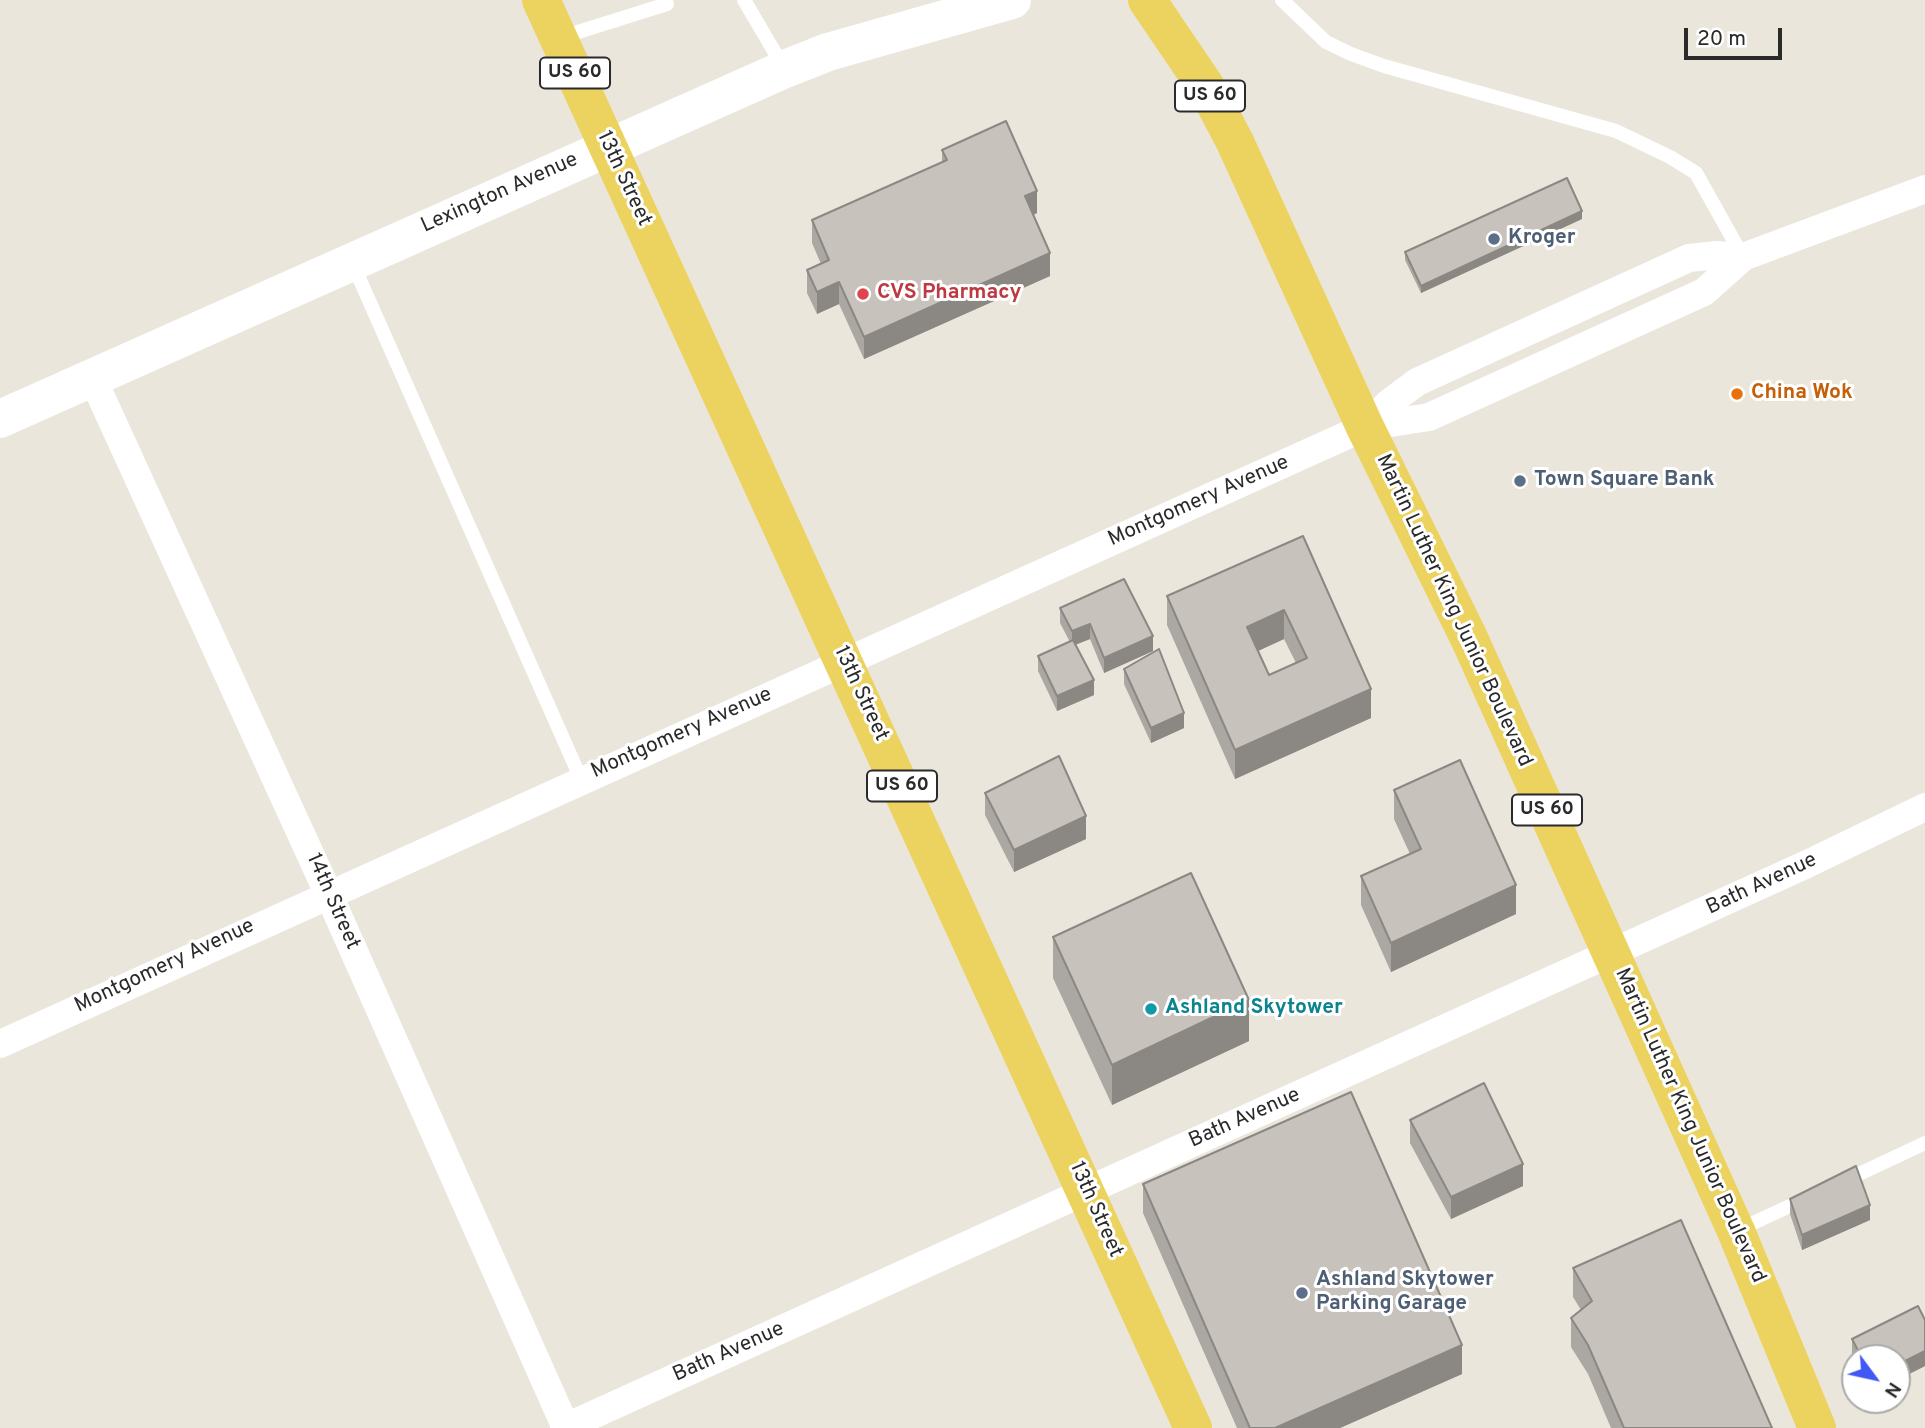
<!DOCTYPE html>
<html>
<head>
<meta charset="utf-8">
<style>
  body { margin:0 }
  #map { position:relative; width:1925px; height:1428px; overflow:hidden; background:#ebe6dc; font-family:Overpass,sans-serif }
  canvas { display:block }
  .north { position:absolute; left:1841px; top:1344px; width:70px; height:70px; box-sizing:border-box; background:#fff; border:2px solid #aaa; border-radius:50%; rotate:123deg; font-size:19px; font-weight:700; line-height:28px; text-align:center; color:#2a2a2a }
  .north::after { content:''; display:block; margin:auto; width:24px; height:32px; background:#4058f4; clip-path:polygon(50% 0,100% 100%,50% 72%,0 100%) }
  .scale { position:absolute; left:1684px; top:28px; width:98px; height:32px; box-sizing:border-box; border:4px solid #2a2a2a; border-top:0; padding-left:9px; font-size:21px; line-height:24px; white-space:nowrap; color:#2a2a2a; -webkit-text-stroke:5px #fff; paint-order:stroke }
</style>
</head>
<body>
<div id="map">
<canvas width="1925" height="1428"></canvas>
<div class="north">N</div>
<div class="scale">20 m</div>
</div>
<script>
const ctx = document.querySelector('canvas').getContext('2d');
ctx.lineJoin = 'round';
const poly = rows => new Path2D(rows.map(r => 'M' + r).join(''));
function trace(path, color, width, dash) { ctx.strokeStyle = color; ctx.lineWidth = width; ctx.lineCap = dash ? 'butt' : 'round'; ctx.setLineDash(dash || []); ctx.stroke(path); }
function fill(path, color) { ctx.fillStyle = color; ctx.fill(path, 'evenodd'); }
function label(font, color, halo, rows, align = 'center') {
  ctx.font = font + ' Overpass,sans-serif'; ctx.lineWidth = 6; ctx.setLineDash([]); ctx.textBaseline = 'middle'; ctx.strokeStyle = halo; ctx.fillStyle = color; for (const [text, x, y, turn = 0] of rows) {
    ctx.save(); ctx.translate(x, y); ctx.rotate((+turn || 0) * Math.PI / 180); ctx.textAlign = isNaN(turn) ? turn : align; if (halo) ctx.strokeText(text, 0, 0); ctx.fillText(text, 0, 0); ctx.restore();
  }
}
const lane = poly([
  [744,0,784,68],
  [1282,0,1326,42,1351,54,1384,66,1616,131,1670,157,1696,173,1743,257],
  [562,37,667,4],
  [352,262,581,779],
  [1842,1182,1925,1143],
  [1738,1230,1805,1199]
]);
const street = poly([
  [92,377,328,893,566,1428],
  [1365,427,1389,403,1417,382,1689,258,1717,255,1743,257],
  [0,1044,1365,427,1429,417,1704,292,1743,257,1925,189],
  [564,1428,1805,865,1925,807]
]);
const secondary = poly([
  [0,419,785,69,828,52,1012,0]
]);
const primary = poly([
  [541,0,1193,1428],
  [1147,0,1206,87,1235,142,1365,427,1469,638,1736,1231,1817,1428]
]);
const wall = poly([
  [942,150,1037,213,1033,215,1050,276,864,359,839,304,817,314,807,293,807,270,821,264,812,243,812,220,942,162],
  [1582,219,1421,293,1405,260,1405,252],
  [1303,536,1371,718,1235,779,1167,625,1167,596],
  [1284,639,1296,663,1269,675,1258,651],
  [1060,608,1153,651,1104,673,1090,639,1075,645,1094,695,1057,711,1038,671,1038,656,1070,642,1060,623],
  [1124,669,1184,728,1151,743,1124,684],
  [1394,790,1516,914,1391,972,1361,905,1361,876,1410,854,1394,819],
  [985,793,1086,839,1014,872,985,815],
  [1053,937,1249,1041,1112,1105,1053,978],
  [1410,1120,1523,1186,1451,1219,1410,1143],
  [1143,1184,1462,1374,1340,1428,1237,1428,1143,1213],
  [1790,1199,1870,1220,1802,1250,1790,1214],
  [1573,1268,1772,1428,1611,1428,1588,1374,1571,1347,1571,1318,1581,1310,1573,1297],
  [1852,1339,1925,1366,1897,1380,1897,1358,1855,1358,1855,1359,1852,1354]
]);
const shadedWall = poly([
  [1037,191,1037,213,1025,219,1025,196],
  [1582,211,1582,219,1421,293,1421,286],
  [1050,253,1050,276,864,359,864,337],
  [839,282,839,304,817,314,817,292],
  [1284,610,1284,639,1247,656,1247,627],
  [1090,624,1090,639,1072,646,1072,631],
  [1153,636,1153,651,1104,673,1104,658],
  [1094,680,1094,695,1057,711,1057,696],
  [1371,689,1371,718,1235,779,1235,750],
  [1184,713,1184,728,1151,743,1151,728],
  [1086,816,1086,839,1014,872,1014,850],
  [1516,885,1516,914,1391,972,1391,943],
  [1249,1000,1249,1041,1112,1105,1112,1065],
  [1523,1164,1523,1186,1451,1219,1451,1197],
  [1870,1205,1870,1220,1802,1250,1802,1235],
  [1462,1345,1462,1374,1340,1428,1275,1428],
  [1925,1351,1925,1366,1897,1380,1897,1365]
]);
const building = poly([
  [1006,121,1037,191,1025,196,1050,253,864,337,839,282,817,292,807,270,829,260,812,220,947,160,942,150,1006,121],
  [1567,178,1582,211,1421,286,1405,252,1567,178],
  [1303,536,1371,689,1235,750,1167,596,1303,536],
  [1284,610,1307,658,1269,675,1247,627,1284,610],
  [1124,579,1153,636,1104,658,1090,624,1072,631,1060,608,1124,579],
  [1073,640,1094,680,1057,696,1038,656,1073,640],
  [1159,649,1184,713,1151,728,1124,669,1159,649],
  [1059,756,1086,816,1014,850,985,793,1059,756],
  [1460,760,1516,885,1391,943,1361,876,1421,849,1394,790,1460,760],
  [1191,873,1249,1000,1112,1065,1053,937,1191,873],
  [1484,1083,1523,1164,1451,1197,1410,1120,1484,1083],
  [1351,1092,1462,1345,1275,1428,1250,1428,1143,1184,1351,1092],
  [1856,1166,1870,1205,1802,1235,1790,1199,1856,1166],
  [1681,1220,1772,1428,1624,1428,1588,1345,1571,1318,1592,1301,1573,1268,1681,1220],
  [1918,1306,1925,1320,1925,1351,1897,1365,1897,1358,1862,1358,1852,1339,1918,1306]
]);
const markers = [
  [1494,239,7,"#5c6f8a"],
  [863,294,7,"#e0444e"],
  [1737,394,7,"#e8710a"],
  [1520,481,7,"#5c6f8a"],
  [1151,1009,7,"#0f9aa8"],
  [1302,1293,7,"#5c6f8a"]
];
const shields = [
  [575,73,70],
  [1210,96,70],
  [902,786,70],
  [1547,810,70]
];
const shieldNames = [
  ["US 60",575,73],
  ["US 60",1210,96],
  ["US 60",902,786],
  ["US 60",1547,810]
];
const streetNames = [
  ["13th Street",623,179,65],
  ["Lexington Avenue",500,194,-24],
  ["Montgomery Avenue",1199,502,-24],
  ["Martin Luther King Junior Boulevard",1453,611,65],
  ["13th Street",860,694,65],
  ["Montgomery Avenue",682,734,-24],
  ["Bath Avenue",1762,885,-25],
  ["14th Street",332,902,66],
  ["Montgomery Avenue",165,967,-25],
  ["Bath Avenue",1245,1119,-24],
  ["Martin Luther King Junior Boulevard",1689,1126,66],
  ["13th Street",1095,1210,66],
  ["Bath Avenue",729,1353,-24]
];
const serviceNames = [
  ["Kroger",1508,239],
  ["Town Square Bank",1534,481],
  ["Ashland Skytower",1316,1281],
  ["Parking Garage",1316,1305]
];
const healthNames = [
  ["CVS Pharmacy",877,294]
];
const foodNames = [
  ["China Wok",1751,394]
];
const cultureNames = [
  ["Ashland Skytower",1165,1009]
];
trace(lane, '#fff', 14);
trace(street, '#fff', 28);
trace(secondary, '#fff', 38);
trace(primary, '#ecd360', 38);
fill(wall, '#aba7a2');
fill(shadedWall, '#8b8884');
fill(building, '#c7c2bc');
trace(building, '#8b8884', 2);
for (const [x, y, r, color] of markers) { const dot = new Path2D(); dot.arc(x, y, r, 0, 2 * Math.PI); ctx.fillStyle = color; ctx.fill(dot); trace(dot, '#fff', 2.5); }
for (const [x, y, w] of shields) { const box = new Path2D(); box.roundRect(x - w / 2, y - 15.5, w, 31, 5); ctx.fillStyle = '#fff'; ctx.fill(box); trace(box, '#2a2a2a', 2); }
label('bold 19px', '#2a2a2a', null, shieldNames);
label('21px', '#2a2a2a', '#fff', streetNames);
label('bold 21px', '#4e5e75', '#fff', serviceNames, 'left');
label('bold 21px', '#be3a42', '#fff', healthNames, 'left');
label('bold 21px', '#c56008', '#fff', foodNames, 'left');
label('bold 21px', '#0d838f', '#fff', cultureNames, 'left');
</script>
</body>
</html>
